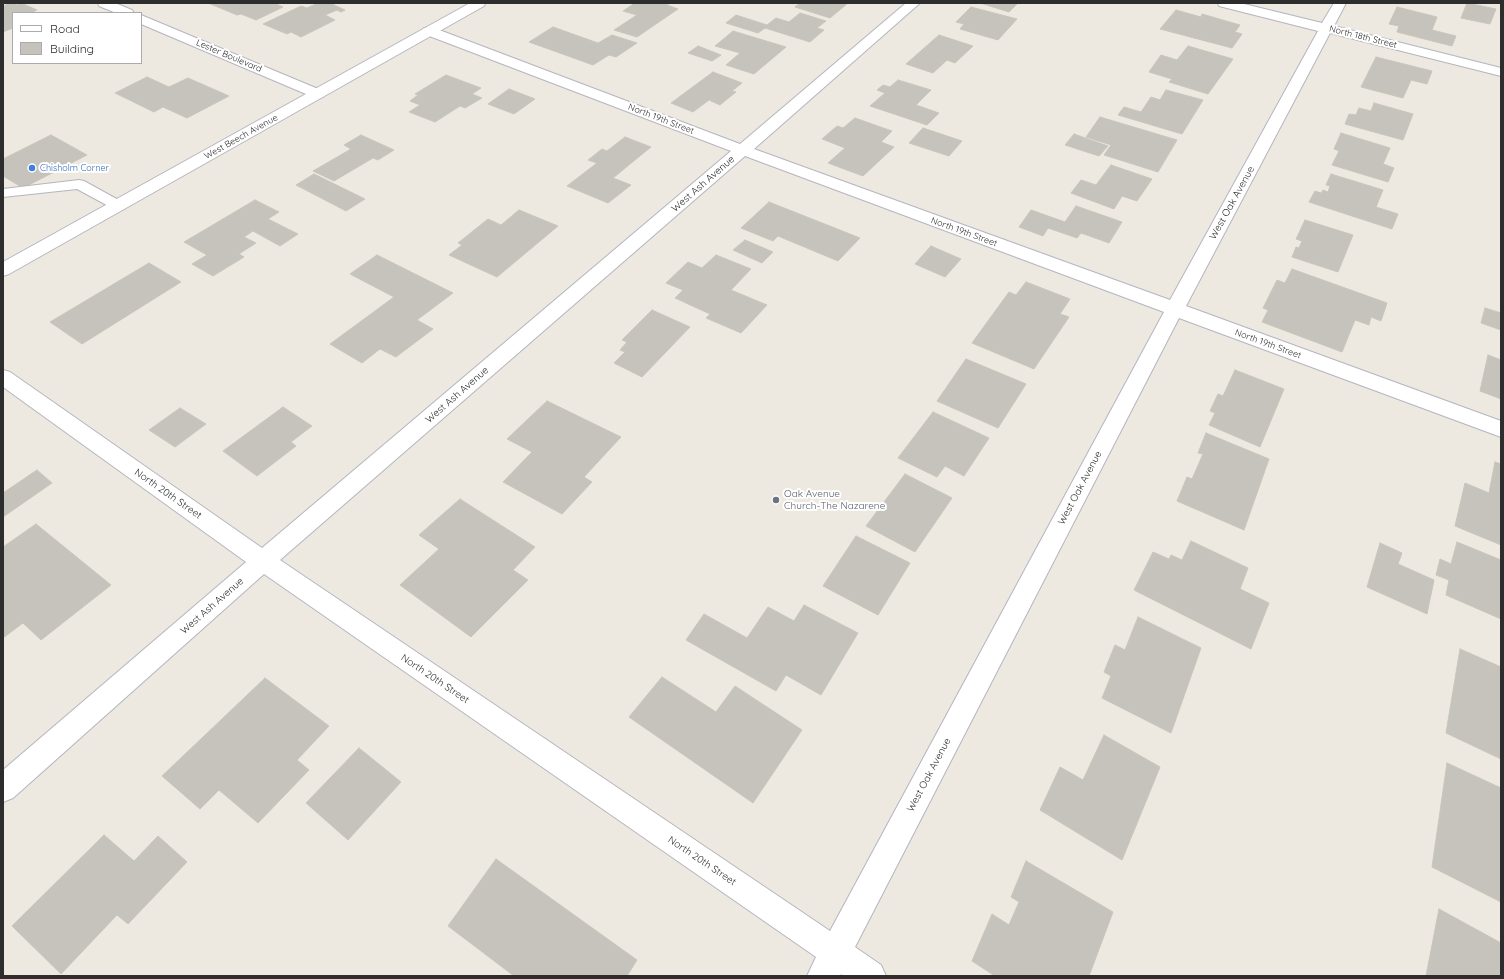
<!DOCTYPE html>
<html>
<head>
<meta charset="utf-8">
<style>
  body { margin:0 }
  #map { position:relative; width:1504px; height:979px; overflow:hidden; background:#ede9e1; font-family:Quicksand,sans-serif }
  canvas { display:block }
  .frame { position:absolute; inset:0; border:4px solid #2d2d2d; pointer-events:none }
  .legend { position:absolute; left:12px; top:12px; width:130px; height:52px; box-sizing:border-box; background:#fff; border:1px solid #ababab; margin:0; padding:5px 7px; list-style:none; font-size:12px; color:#2d2d2d }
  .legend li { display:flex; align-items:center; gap:8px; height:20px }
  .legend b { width:20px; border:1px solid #ababab }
</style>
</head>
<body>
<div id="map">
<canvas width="1504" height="979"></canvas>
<div class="frame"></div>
<ul class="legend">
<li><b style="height:5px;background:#fff"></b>Road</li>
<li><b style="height:11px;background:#c6c3bc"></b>Building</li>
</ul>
</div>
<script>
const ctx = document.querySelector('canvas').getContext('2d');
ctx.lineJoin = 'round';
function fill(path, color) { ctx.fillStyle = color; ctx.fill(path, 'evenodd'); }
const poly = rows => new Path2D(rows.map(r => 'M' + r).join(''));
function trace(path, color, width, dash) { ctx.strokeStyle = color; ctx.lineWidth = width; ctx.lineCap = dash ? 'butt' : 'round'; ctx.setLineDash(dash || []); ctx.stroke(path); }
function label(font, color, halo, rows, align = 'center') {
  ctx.font = font + ' Quicksand,sans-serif'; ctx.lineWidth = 4; ctx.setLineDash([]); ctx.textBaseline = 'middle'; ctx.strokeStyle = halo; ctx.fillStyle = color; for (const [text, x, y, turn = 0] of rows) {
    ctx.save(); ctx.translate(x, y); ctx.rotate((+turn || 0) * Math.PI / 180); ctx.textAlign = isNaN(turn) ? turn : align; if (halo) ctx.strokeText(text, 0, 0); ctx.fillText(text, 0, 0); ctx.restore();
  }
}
const building = poly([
  [10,3,17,5,21,3,37,10,33,12,36,13,13,13,13,28,3,32,3,6,10,3],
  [208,3,274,3,283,7,256,20,241,14,237,15,208,3],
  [318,3,330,3,345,10,341,12,337,10,325,15,335,20,301,37,291,32,287,34,263,24,301,6,307,8,318,3],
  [635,3,670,3,667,5,678,9,637,37,614,30,637,15,623,11,635,3],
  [800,3,848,3,830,18,795,7,800,3],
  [980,3,1018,3,1009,12,980,3],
  [1467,3,1496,9,1490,24,1461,18,1467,3],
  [971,7,1017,19,998,40,960,29,964,24,956,22,971,7],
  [1397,7,1437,17,1432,30,1456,36,1452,46,1397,32,1399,26,1389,24,1397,7],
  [1176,10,1201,17,1202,14,1240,25,1235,32,1242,34,1232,48,1160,29,1176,10],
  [800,13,826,21,817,28,824,30,810,42,765,28,758,33,726,23,736,15,767,25,776,18,789,22,800,13],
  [553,27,598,43,612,35,637,43,616,57,609,55,593,65,529,42,553,27],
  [733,31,786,47,754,74,726,65,740,53,715,46,733,31],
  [939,35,973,46,955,63,947,60,933,73,906,64,939,35],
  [698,46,721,55,712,61,688,53,698,46],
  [1188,46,1233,59,1208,94,1169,82,1172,79,1149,72,1161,55,1177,60,1188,46],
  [1376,57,1432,71,1427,84,1411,80,1403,98,1361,87,1376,57],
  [713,72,742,83,732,91,736,92,720,105,709,100,693,112,671,103,713,72],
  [446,75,481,88,472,94,482,98,465,108,460,106,435,122,409,112,420,105,410,101,418,95,415,94,446,75],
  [147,77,169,87,188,78,229,96,187,118,163,107,154,112,115,93,147,77],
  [898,80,931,90,916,105,939,113,927,125,870,106,885,93,877,90,883,85,890,87,898,80],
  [509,89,535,99,514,114,488,104,509,89],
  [1166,90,1203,100,1182,134,1118,115,1124,107,1141,112,1151,97,1160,100,1166,90],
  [1374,103,1413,114,1403,140,1345,124,1349,114,1356,115,1359,108,1371,111,1374,103],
  [1100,117,1177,140,1158,172,1104,155,1111,145,1086,137,1100,117],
  [855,118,892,131,881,142,894,147,863,176,828,163,845,148,822,139,837,126,843,128,855,118],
  [923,128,962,141,949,156,909,143,923,128],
  [1341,133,1390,148,1383,164,1394,168,1388,182,1332,165,1339,151,1334,149,1341,133],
  [1074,134,1108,146,1099,156,1065,145,1074,134],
  [51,135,87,155,23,188,3,176,3,159,51,135],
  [361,135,394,150,378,160,373,158,334,181,313,171,351,149,344,145,361,135],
  [625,137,651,147,613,178,631,185,608,203,567,186,597,163,588,160,602,149,607,151,625,137],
  [1111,165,1152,179,1137,201,1122,196,1114,209,1071,193,1081,180,1096,185,1111,165],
  [314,174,365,199,346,211,296,185,314,174],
  [1331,174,1383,190,1376,207,1398,214,1392,229,1309,202,1315,191,1321,193,1323,190,1328,192,1330,186,1326,185,1331,174],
  [255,200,279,212,268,219,298,234,280,246,253,231,244,237,256,243,239,254,244,257,213,276,192,264,207,255,184,242,255,200],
  [769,202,860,238,838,261,778,236,773,241,741,228,769,202],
  [1076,206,1122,222,1109,243,1081,233,1077,238,1048,228,1043,236,1019,227,1031,210,1065,222,1076,206],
  [519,210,558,226,497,277,449,255,462,245,458,243,488,219,501,225,519,210],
  [1305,220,1353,235,1338,272,1292,257,1296,247,1299,248,1302,241,1296,239,1305,220],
  [745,240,773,252,762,263,733,250,745,240],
  [931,246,961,259,945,277,915,264,931,246],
  [377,255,453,293,417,320,433,329,396,357,380,349,362,363,330,344,394,297,350,274,377,255],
  [716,255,751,269,731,290,767,305,741,333,706,318,710,314,675,298,683,290,666,283,688,262,702,268,716,255],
  [149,263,181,282,82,344,50,322,149,263],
  [1292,269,1387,303,1381,321,1371,317,1369,325,1355,320,1342,352,1262,322,1268,310,1263,308,1277,280,1285,283,1292,269],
  [1026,282,1070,299,1060,314,1069,317,1034,369,972,343,1009,292,1016,295,1026,282],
  [1485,308,1501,313,1501,330,1481,323,1485,308],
  [652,310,690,327,642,377,614,363,625,352,620,350,627,342,622,340,652,310],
  [1488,355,1501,360,1501,399,1480,391,1488,355],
  [966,359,1026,384,998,428,937,401,966,359],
  [1235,370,1284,389,1260,447,1209,425,1215,413,1210,411,1218,394,1223,396,1235,370],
  [547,401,621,437,584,477,592,482,562,514,503,482,532,452,507,439,547,401],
  [283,407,312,426,291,442,296,446,257,476,223,451,283,407],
  [180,408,206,424,175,447,149,430,180,408],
  [933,412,989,438,964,476,945,466,937,477,898,458,933,412],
  [1206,433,1269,459,1244,530,1177,501,1187,477,1192,479,1203,454,1198,453,1206,433],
  [1495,462,1501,464,1501,545,1455,526,1465,483,1489,493,1495,462],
  [37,470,52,483,3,517,3,493,37,470],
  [905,474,952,498,915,552,866,526,905,474],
  [460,499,535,547,513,570,528,580,471,637,400,585,439,549,419,535,460,499],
  [36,524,111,585,41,640,23,623,3,638,3,547,36,524],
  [856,536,910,563,878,615,823,586,856,536],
  [1191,541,1248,568,1240,589,1269,603,1251,649,1134,590,1153,552,1169,559,1171,555,1182,560,1191,541],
  [1457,542,1501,560,1501,619,1446,595,1449,580,1436,575,1440,559,1451,564,1457,542],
  [1380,543,1402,553,1398,564,1434,580,1427,614,1367,587,1380,543],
  [804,605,858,633,821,695,786,675,776,691,686,640,704,614,747,638,768,607,794,621,804,605],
  [1138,617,1201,648,1171,733,1102,698,1111,676,1104,672,1115,645,1125,650,1138,617],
  [1460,649,1501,667,1501,759,1446,733,1460,649],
  [662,677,716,712,735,686,802,730,753,803,629,717,662,677],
  [265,678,329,726,297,760,309,770,258,823,219,790,200,809,162,776,265,678],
  [1104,735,1160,767,1122,860,1040,810,1060,767,1083,780,1104,735],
  [359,748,401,782,348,840,306,803,359,748],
  [1447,763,1501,788,1501,902,1432,867,1447,763],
  [104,835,134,861,158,836,187,862,128,924,117,915,61,974,12,926,104,835],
  [496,859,637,960,627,976,514,976,448,926,496,859],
  [1026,861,1113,912,1089,976,995,976,972,961,992,914,1009,925,1019,902,1011,897,1026,861],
  [1439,909,1501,943,1501,976,1426,976,1439,909]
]);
const service = poly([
  [79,180,84,181,124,203,127,206,124,209,119,211,114,209,77,189,3,197,3,189,79,180]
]);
const minor = poly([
  [98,3,115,3,132,10,134,13,116,13,99,6,98,3],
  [906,3,920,3,754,149,1170,300,1318,31,1219,6,1218,3,1240,3,1322,23,1334,3,1346,3,1334,26,1501,68,1501,76,1330,33,1186,306,1501,421,1501,437,1179,318,855,947,881,965,886,976,843,976,841,974,840,976,807,976,816,957,264,574,13,798,3,802,3,770,246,562,3,387,3,370,10,372,262,548,731,151,424,34,422,31,424,28,434,28,740,144,906,3],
  [745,156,1164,312,830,931,280,560,745,156],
  [141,15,323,91,325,94,323,97,318,98,313,97,141,24,141,15]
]);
const secondary = poly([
  [470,3,485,3,484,6,9,274,3,276,3,262,470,3]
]);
const markers = [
  [32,168,4,"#3f7fe0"],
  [776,500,4,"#6b7280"]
];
const farStreetnames = [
  ["North 18th Street",1363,37,14],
  ["Lester Boulevard",229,56,23],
  ["North 19th Street",661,119,21],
  ["West Beech Avenue",241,137,-29],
  ["North 19th Street",964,232,20],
  ["North 19th Street",1268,344,20]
];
const farShopnames = [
  ["Chisholm Corner",40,168]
];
const streetNames = [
  ["West Ash Avenue",703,184,-41],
  ["West Oak Avenue",1232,203,-61],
  ["West Ash Avenue",457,395,-41],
  ["West Oak Avenue",1080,488,-62],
  ["North 20th Street",168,494,35],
  ["West Ash Avenue",212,606,-41],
  ["North 20th Street",435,679,34],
  ["West Oak Avenue",929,775,-62],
  ["North 20th Street",702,861,34]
];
const worshipNames = [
  ["Oak Avenue",784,494],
  ["Church-The Nazarene",784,506]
];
fill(building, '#c6c3bc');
trace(building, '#c9c5ba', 1);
trace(service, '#b4b5bf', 2);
trace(minor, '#b4b5bf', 2);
trace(secondary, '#b4b5bf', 2);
fill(service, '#fff');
fill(minor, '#fff');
fill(secondary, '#fff');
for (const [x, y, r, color] of markers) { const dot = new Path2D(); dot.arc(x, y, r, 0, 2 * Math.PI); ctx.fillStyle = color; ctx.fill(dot); trace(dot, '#fff', 1.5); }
label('9px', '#2d2d2d', '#fff', farStreetnames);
label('9px', '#366cbe', '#fff', farShopnames, 'left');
label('10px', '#2d2d2d', '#fff', streetNames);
label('10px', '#5b616d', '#fff', worshipNames, 'left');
</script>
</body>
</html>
